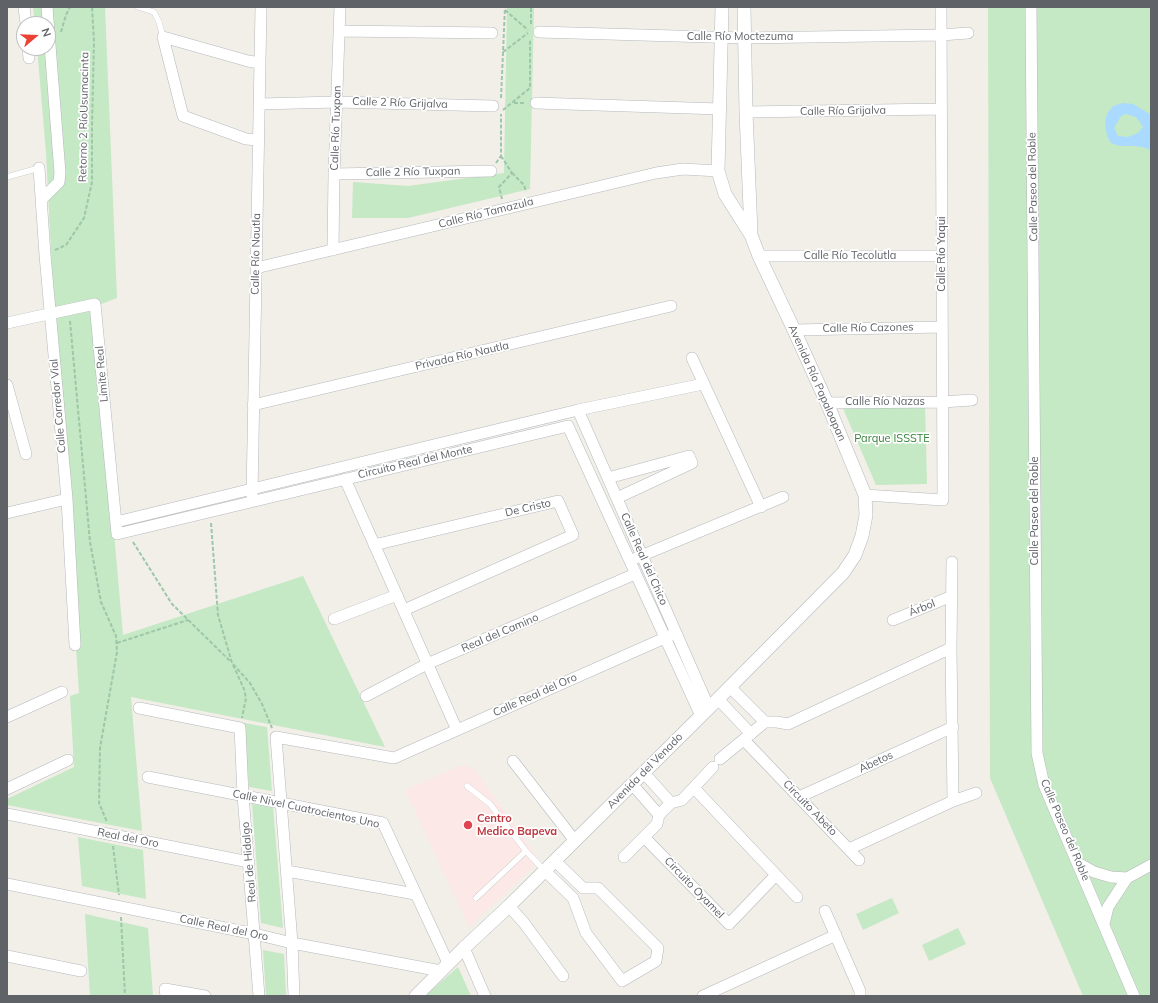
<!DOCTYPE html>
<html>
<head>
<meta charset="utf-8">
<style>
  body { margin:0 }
  #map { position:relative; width:1158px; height:1003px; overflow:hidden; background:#f1efe8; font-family:Mulish,sans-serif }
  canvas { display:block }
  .frame { position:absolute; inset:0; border:8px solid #5f6368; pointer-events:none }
  .north { position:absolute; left:16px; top:16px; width:40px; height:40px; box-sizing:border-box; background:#fff; border:1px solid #bfc1c3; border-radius:50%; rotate:71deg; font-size:11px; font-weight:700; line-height:16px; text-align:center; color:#5f6368 }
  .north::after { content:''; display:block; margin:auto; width:14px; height:18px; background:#ea4335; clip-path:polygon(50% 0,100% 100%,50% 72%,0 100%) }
</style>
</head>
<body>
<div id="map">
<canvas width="1158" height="1003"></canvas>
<div class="frame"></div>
<div class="north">N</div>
</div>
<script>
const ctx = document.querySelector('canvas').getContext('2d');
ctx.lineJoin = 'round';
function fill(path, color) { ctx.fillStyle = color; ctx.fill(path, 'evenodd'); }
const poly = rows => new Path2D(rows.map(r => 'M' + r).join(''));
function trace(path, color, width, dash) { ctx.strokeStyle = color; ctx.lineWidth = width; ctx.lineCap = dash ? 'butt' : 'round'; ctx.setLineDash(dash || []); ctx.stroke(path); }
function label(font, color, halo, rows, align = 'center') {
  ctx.font = font + ' Mulish,sans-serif'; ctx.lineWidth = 3.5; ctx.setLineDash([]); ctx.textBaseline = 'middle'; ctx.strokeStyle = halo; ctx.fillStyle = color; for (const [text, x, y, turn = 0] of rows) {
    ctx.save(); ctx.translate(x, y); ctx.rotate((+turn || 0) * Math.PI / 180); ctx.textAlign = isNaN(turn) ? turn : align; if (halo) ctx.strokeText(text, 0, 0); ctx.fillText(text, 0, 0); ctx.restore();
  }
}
const medical = poly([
  [465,764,477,772,540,861,469,927,405,790]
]);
const green = poly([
  [33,7,105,7,117,298,94,307,123,635,303,576,385,747,131,697,142,831,7,805,7,799,74,767,70,696,79,693,54,313,46,152,37,48,48,48,48,24,35,24],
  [507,7,534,7,530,189,408,218,352,218,353,182,408,186,504,173],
  [988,7,1151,7,1151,996,1083,996,990,778],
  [925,404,927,484,876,485,842,406],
  [244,723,267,727,272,791,249,787],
  [252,804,273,807,283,928,261,923],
  [78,837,143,850,146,899,82,886],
  [892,898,899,913,863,930,856,914],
  [85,914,148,928,153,996,90,996],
  [958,928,966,944,929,961,922,945],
  [263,950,284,954,286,996,266,996],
  [458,967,471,996,425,996]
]);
const water = poly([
  [1123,103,1133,104,1151,115,1151,150,1143,147,1133,146,1120,146,1111,143,1107,136,1105,122,1107,114,1113,106],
  [1126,114,1136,117,1143,127,1138,133,1128,137,1118,136,1114,128,1121,116]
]);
const path = poly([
  [505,10,528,30],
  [531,24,531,7],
  [61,32,66,15,70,7],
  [503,52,528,33],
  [501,98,505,7],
  [514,103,525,103],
  [503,110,530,88,530,39],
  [501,156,512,173,499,187,502,199],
  [496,163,501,156,501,114],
  [512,173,524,185,526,192],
  [55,250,66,245,84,218,92,182,92,125,94,42,92,7],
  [70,321,90,542,101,602,116,636,117,652,100,748,99,803,107,822],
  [211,523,218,615,232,663,250,683,262,704,272,728],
  [133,542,172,604,231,662],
  [117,643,188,620],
  [233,665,244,689,246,698,242,718],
  [113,846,119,895],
  [121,917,125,996]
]);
const service = poly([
  [138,7,154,12,159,22,163,37],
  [7,177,39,168],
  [467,786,490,804,526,851,545,871],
  [476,898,526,851]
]);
const minor = poly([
  [24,7,26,24],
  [1031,7,1037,753,1044,785,1134,996],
  [340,31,492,33],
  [539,32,744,38,941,35,968,33],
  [163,37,183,116,246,139,258,140],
  [163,37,248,61,260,63],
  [28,48,29,58],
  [536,103,720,109],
  [259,104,337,102,493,106],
  [746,112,941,109],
  [39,168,45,255,67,499,75,645],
  [334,174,491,171],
  [42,199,59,182,60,173,47,7],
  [333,250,334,174,340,7],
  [759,256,941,256],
  [256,268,656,173,683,169,718,171],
  [7,323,95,304,117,534,568,426,701,716],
  [794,330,942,327],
  [692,358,761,507],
  [7,385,26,454],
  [827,403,942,402,972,400],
  [253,405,671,306],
  [578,410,709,708],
  [608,478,689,456,692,463,617,498],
  [345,479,457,730],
  [865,495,943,500,941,7],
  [252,496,261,7],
  [7,513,67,499],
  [116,522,578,410,703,384],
  [374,545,558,501,573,535,404,610],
  [636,558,783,497],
  [952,562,951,648,953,801],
  [334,619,397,595],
  [893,620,952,596],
  [730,687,765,722],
  [366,696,427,664,635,574],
  [718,699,751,734],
  [139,708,240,728,243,795,259,996],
  [7,717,62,692],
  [744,740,859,860],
  [720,759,765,722,777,722,788,724,951,648],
  [513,761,575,841],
  [644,773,671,803],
  [148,777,383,823,448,963],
  [632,784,659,815],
  [694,788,797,897],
  [7,789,68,760],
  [799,797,953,727],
  [7,814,249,862],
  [644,837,729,924,776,875],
  [849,849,953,801,976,793],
  [624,857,657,824,659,815,671,803,682,800,713,767],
  [1078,863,1094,872,1111,877,1127,878],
  [287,871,415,894],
  [545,871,573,898,586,933,622,981,656,961,658,948,598,888,583,888,555,861],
  [7,884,255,934,292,943,441,971],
  [509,906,524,923,563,976],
  [825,911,860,991,860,996],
  [1104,924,1108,907,1127,878,1151,865],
  [464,948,485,996],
  [7,956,81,971],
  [166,996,165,989,205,996],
  [294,996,292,943,276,737,394,758,676,633],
  [703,996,836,935]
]);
const tertiary = poly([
  [744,7,746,112,751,233],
  [416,996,464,948,509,906,718,699,843,573,855,555,862,536,866,515,865,495,827,403,794,330,759,256,751,235,725,194,718,171,722,7]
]);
const markers = [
  [468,825,5,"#e0444e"]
];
const streetNames = [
  ["Calle Río Moctezuma",740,37],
  ["Calle 2 Río Grijalva",400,103,2],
  ["Calle Río Grijalva",843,111,-1],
  ["Retorno 2 RíoUsumacinta",84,117,-89],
  ["Calle Río Tuxpan",336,128,-88],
  ["Calle 2 Río Tuxpan",413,172,-1],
  ["Calle Paseo del Roble",1033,187,-91],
  ["Calle Río Tamazula",486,213,-14],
  ["Calle Río Nautla",256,254,-89],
  ["Calle Río Yaqui",942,254,-90],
  ["Calle Río Tecolutla",850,256],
  ["Calle Río Cazones",868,328,-1],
  ["Privada Río Nautla",462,356,-13],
  ["Límite Real",102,374,-95],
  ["Avenida Río Papaloapan",817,383,66],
  ["Calle Río Nazas",885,402],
  ["Calle Corredor Vial",58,406,-95],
  ["Circuito Real del Monte",415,462,-13],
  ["De Cristo",528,508,-13],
  ["Calle Paseo del Roble",1035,511,-90],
  ["Calle Real del Chico",644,559,66],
  ["Árbol",922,608,-22],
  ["Real del Camino",500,633,-23],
  ["Calle Real del Oro",535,695,-24],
  ["Abetos",876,762,-25],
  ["Avenida del Venado",645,771,-45],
  ["Circuito Abeto",810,808,46],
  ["Calle Nivel Cuatrocientos Uno",306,809,12],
  ["Calle Paseo del Roble",1065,830,67],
  ["Real del Oro",128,838,11],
  ["Real de Hidalgo",249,862,-95],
  ["Circuito Oyamel",694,888,46],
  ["Calle Real del Oro",224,928,12]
];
const parkNames = [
  ["Parque ISSSTE",892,439]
];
const healthNames = [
  ["Centro",477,819],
  ["Medico Bapeva",477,832]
];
fill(medical, '#fce8e6');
fill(green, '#c5e8c5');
fill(water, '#aadaff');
trace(service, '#b5b8bc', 6);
trace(minor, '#b5b8bc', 12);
trace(tertiary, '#b5b8bc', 14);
trace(path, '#9cc7a9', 2, [4, 2]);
trace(service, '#fff', 5.5);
trace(minor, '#fff', 11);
trace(tertiary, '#fff', 13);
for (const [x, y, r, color] of markers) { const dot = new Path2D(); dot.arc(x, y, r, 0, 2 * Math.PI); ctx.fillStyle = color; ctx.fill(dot); trace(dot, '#fff', 1.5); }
label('11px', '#5f6368', '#fff', streetNames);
label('11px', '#348238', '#fff', parkNames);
label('bold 11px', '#be3a42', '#fff', healthNames, 'left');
</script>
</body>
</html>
